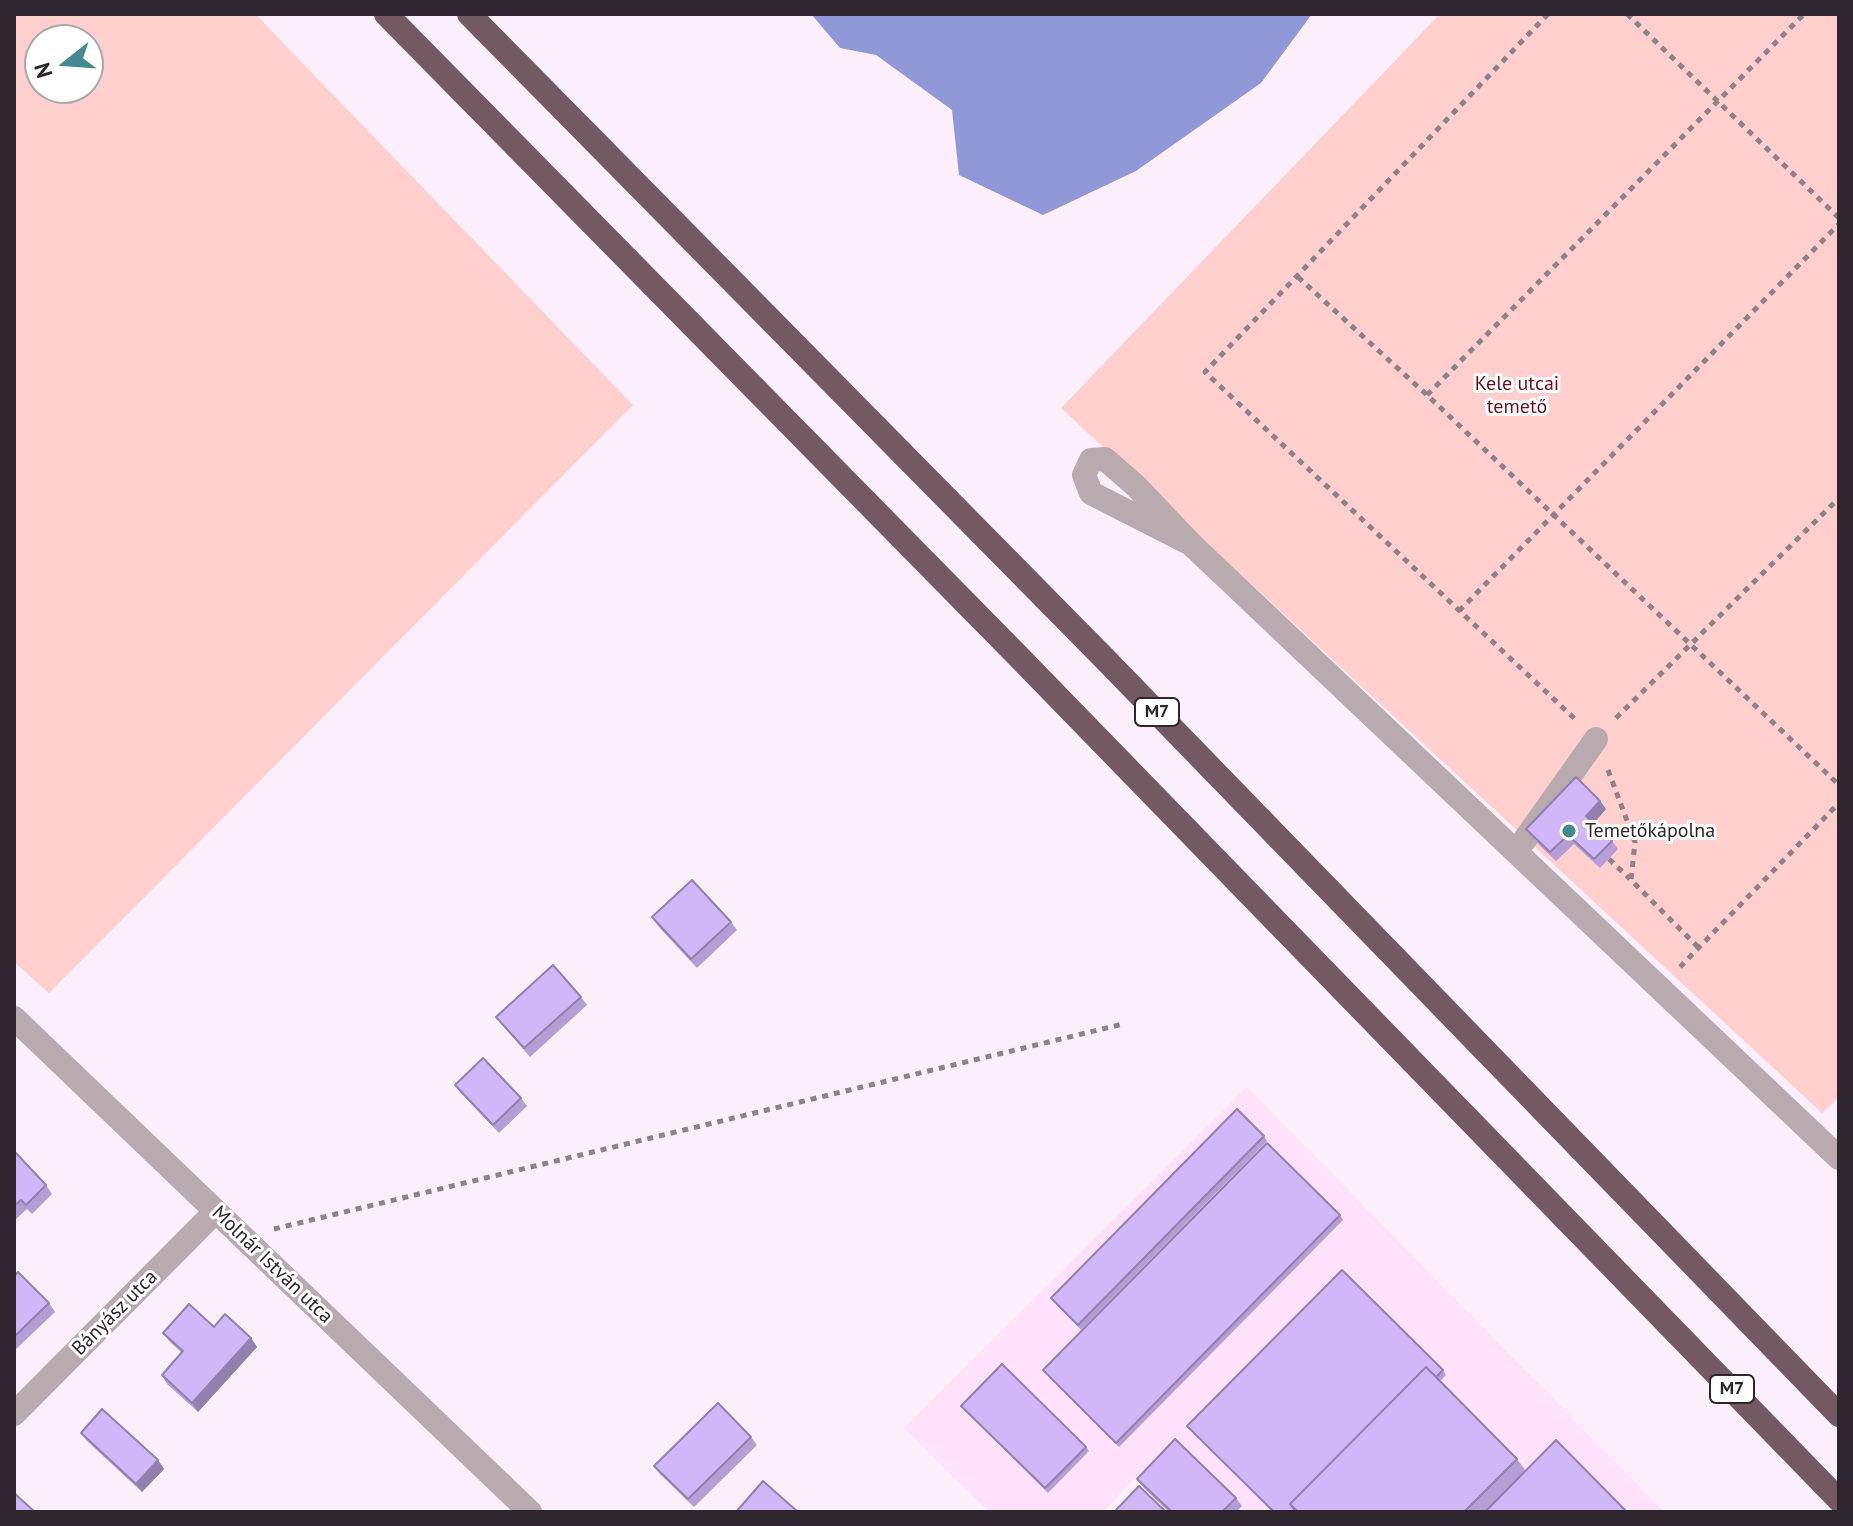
<!DOCTYPE html>
<html>
<head>
<meta charset="utf-8">
<style>
  body { margin:0 }
  #map { position:relative; width:1853px; height:1526px; overflow:hidden; background:#fceefa; font-family:"PT Sans",sans-serif }
  canvas { display:block }
  .frame { position:absolute; inset:0; border:16px solid #2e262d; pointer-events:none }
  .north { position:absolute; left:24px; top:24px; width:80px; height:80px; box-sizing:border-box; background:#fff; border:2px solid #aba8ab; border-radius:50%; rotate:253deg; font-size:22px; font-weight:700; line-height:32px; text-align:center; color:#2e262d }
  .north::after { content:''; display:block; margin:auto; width:28px; height:36px; background:#428a8f; clip-path:polygon(50% 0,100% 100%,50% 72%,0 100%) }
</style>
</head>
<body>
<div id="map">
<canvas width="1853" height="1526"></canvas>
<div class="frame"></div>
<div class="north">N</div>
</div>
<script>
const ctx = document.querySelector('canvas').getContext('2d');
ctx.lineJoin = 'round';
function fill(path, color) { ctx.fillStyle = color; ctx.fill(path, 'evenodd'); }
const poly = rows => new Path2D(rows.map(r => 'M' + r).join(''));
function trace(path, color, width, dash) { ctx.strokeStyle = color; ctx.lineWidth = width; ctx.lineCap = dash ? 'butt' : 'round'; ctx.setLineDash(dash || []); ctx.stroke(path); }
function label(font, color, halo, rows, align = 'center') {
  ctx.font = font + ' "PT Sans",sans-serif'; ctx.lineWidth = 6; ctx.setLineDash([]); ctx.textBaseline = 'middle'; ctx.strokeStyle = halo; ctx.fillStyle = color; for (const [text, x, y, turn = 0] of rows) {
    ctx.save(); ctx.translate(x, y); ctx.rotate((+turn || 0) * Math.PI / 180); ctx.textAlign = isNaN(turn) ? turn : align; if (halo) ctx.strokeText(text, 0, 0); ctx.fillText(text, 0, 0); ctx.restore();
  }
}
const built = poly([
  [1247,1087,1664,1512,1173,1512,1136,1477,1103,1512,989,1512,904,1428]
]);
const green = poly([
  [14,14,255,14,633,405,49,993,14,962],
  [40,40,88,40,88,88,40,88],
  [1440,14,1839,14,1839,1097,1822,1113,1061,408]
]);
const water = poly([
  [811,14,1312,14,1261,83,1136,171,1043,215,959,175,952,110,876,55,840,48]
]);
const path = poly([
  [1548,14,1205,372,1575,719],
  [1627,14,1839,218],
  [1298,277,1427,395,1839,785],
  [1427,395,1804,14],
  [1459,611,1839,224],
  [1616,718,1839,498],
  [1608,770,1635,842,1631,880,1698,947],
  [1609,859,1630,879],
  [1680,967,1839,803],
  [274,1229,1123,1024]
]);
const minor = poly([
  [1191,544,1091,493,1084,475,1091,460,1105,459,1136,486,1191,544,1839,1158],
  [1516,852,1596,739],
  [14,1018,530,1512],
  [14,1414,216,1211]
]);
const highway = poly([
  [386,14,1016,654,1839,1500],
  [469,14,1104,658,1839,1415]
]);
const wall = poly([
  [1600,801,1606,809,1594,823,1612,841,1618,849,1600,868,1574,844,1556,861,1532,838,1526,829],
  [652,917,731,922,737,930,697,968,658,926],
  [581,997,587,1005,530,1057,496,1017],
  [455,1085,521,1098,527,1106,499,1133,461,1093],
  [1264,1136,1267,1141,1081,1330,1054,1302,1051,1298],
  [14,1153,46,1185,52,1194,32,1214,27,1209,14,1221],
  [1340,1215,1343,1220,1119,1447,1043,1370],
  [14,1276,49,1303,55,1312,14,1351],
  [214,1327,251,1338,257,1347,198,1412,167,1384,162,1375,182,1353,169,1341,163,1333],
  [1443,1370,1446,1375,1440,1381,1517,1459,1526,1471,1627,1512,1273,1512,1187,1426],
  [961,1406,1086,1447,1089,1451,1048,1493],
  [81,1433,158,1460,164,1469,142,1492,87,1441],
  [751,1437,757,1445,694,1507,660,1474,654,1466],
  [1137,1479,1236,1498,1242,1506,1236,1512,1169,1512,1143,1487]
]);
const shadedWall = poly([
  [1600,801,1606,809,1592,825,1586,816],
  [251,1338,257,1347,198,1412,192,1403],
  [158,1460,164,1469,142,1492,136,1484]
]);
const building = poly([
  [1576,777,1600,801,1586,816,1612,841,1594,859,1568,835,1550,852,1526,829,1576,777],
  [692,880,731,922,691,959,652,917,692,880],
  [553,965,581,997,524,1048,496,1017,553,965],
  [483,1058,521,1098,493,1125,455,1085,483,1058],
  [1237,1109,1264,1136,1078,1325,1051,1298,1237,1109],
  [1267,1143,1340,1215,1116,1443,1043,1370,1267,1143],
  [15,1152,46,1185,26,1205,21,1200,14,1206,14,1153,15,1152],
  [1342,1270,1443,1370,1436,1377,1426,1367,1290,1504,1296,1512,1274,1512,1187,1426,1342,1270],
  [18,1272,49,1303,14,1337,14,1276,18,1272],
  [189,1304,214,1327,225,1314,251,1338,192,1403,162,1375,183,1351,163,1333,189,1304],
  [1002,1364,1086,1447,1045,1488,961,1406,1002,1364],
  [1426,1367,1517,1459,1464,1512,1298,1512,1290,1504,1426,1367],
  [718,1403,751,1437,688,1499,654,1466,718,1403],
  [102,1409,158,1460,136,1484,81,1433,102,1409],
  [1175,1439,1236,1498,1222,1512,1172,1512,1137,1479,1175,1439],
  [1556,1440,1627,1512,1485,1512,1556,1440],
  [763,1481,798,1512,736,1512,763,1481],
  [1139,1486,1166,1512,1118,1512,1116,1510,1139,1486],
  [14,1493,35,1512,14,1512,14,1493]
]);
const markers = [
  [1569,831,8,"#428a8f"]
];
const shields = [
  [1157,712,44],
  [1732,1389,44]
];
const shieldNames = [
  ["M7",1157,712],
  ["M7",1732,1389]
];
const parkNames = [
  ["Kele utcai",1517,384],
  ["temető",1517,407]
];
const poiNames = [
  ["Temetőkápolna",1585,831]
];
const streetNames = [
  ["Molnár István utca",272,1265,44],
  ["Bányász utca",115,1313,-45]
];
fill(built, '#ffe1fc');
fill(green, '#fecfcd');
fill(water, '#9198d8');
trace(path, '#8d828b', 5, [6, 6]);
trace(minor, '#b8aaaf', 24);
trace(highway, '#735962', 24);
fill(wall, '#b59dd5');
fill(shadedWall, '#9380ae');
fill(building, '#d2b7f8');
trace(building, '#9380ae', 2);
for (const [x, y, r, color] of markers) { const dot = new Path2D(); dot.arc(x, y, r, 0, 2 * Math.PI); ctx.fillStyle = color; ctx.fill(dot); trace(dot, '#fff', 3); }
for (const [x, y, w] of shields) { const box = new Path2D(); box.roundRect(x - w / 2, y - 14, w, 28, 6); ctx.fillStyle = '#fff'; ctx.fill(box); trace(box, '#2e262d', 2); }
label('bold 18px', '#2e262d', null, shieldNames);
label('20px', '#6a0d1a', '#fff', parkNames);
label('20px', '#2e262d', '#fff', poiNames, 'left');
label('20px', '#2e262d', '#fff', streetNames);
</script>
</body>
</html>
